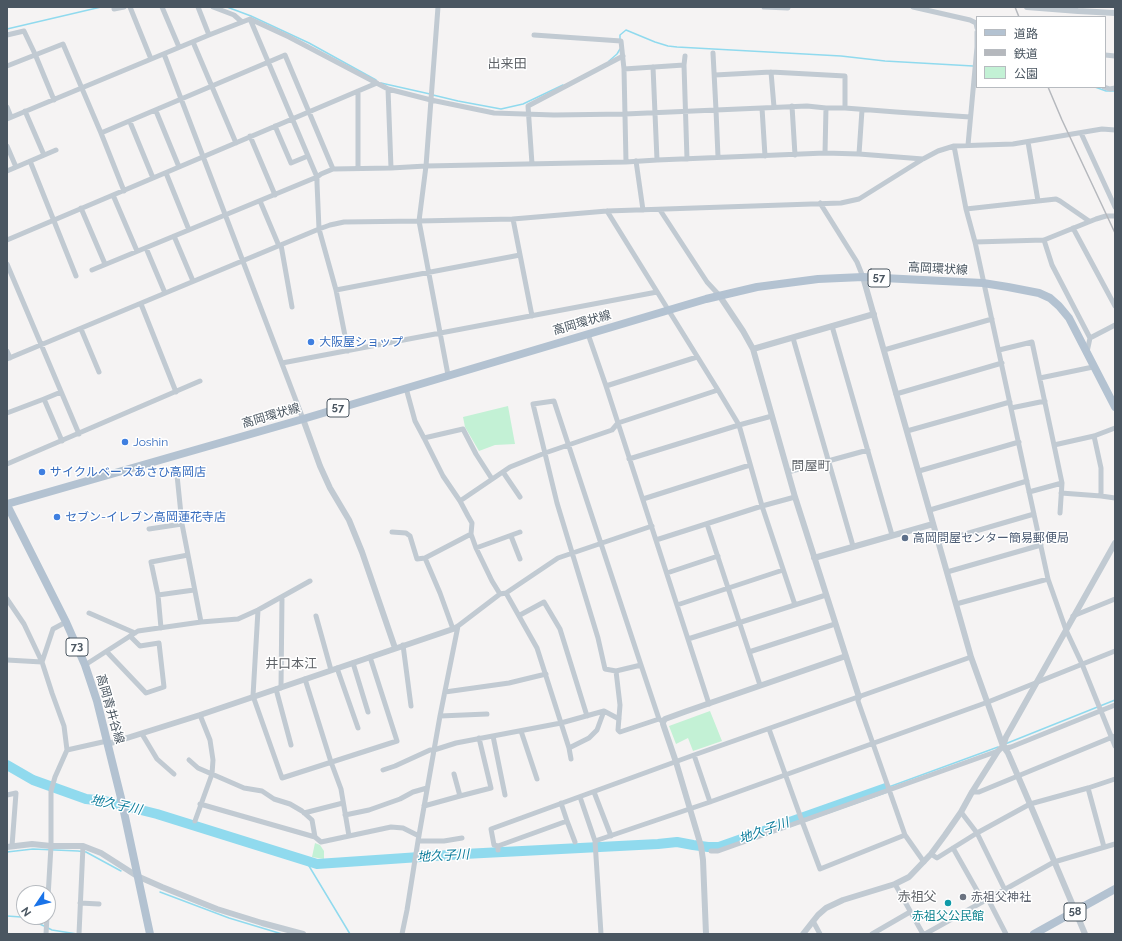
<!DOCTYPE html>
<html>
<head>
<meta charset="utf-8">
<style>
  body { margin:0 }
  #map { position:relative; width:1122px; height:941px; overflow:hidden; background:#f5f3f3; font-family:Raleway,"Noto Sans JP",sans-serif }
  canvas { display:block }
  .frame { position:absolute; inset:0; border:8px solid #4a5661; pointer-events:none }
  .legend { position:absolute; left:976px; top:16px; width:130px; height:72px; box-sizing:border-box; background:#fff; border:1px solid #b7bbc0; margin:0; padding:5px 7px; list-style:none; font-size:12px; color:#4a5661 }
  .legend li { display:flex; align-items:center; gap:8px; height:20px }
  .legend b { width:20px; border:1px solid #b7bbc0 }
  .north { position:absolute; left:16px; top:885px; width:40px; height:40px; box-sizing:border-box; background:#fff; border:1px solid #b7bbc0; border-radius:50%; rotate:235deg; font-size:11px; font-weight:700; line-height:16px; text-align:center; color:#4a5661 }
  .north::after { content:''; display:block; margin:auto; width:14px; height:18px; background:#1a73e8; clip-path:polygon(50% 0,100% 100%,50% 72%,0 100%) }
</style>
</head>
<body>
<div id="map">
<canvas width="1122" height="941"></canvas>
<div class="frame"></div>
<ul class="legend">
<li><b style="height:5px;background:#b3c2d1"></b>道路</li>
<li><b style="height:5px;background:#b5b8bd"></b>鉄道</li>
<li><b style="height:11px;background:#c3f1d5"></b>公園</li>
</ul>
<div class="north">N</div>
</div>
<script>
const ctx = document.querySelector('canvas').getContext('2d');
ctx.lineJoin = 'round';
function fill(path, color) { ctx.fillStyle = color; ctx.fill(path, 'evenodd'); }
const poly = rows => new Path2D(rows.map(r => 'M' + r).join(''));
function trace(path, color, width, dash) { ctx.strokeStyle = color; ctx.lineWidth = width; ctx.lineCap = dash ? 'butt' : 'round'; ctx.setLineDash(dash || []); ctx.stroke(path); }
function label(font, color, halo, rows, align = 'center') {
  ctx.font = font + ' Raleway,"Noto Sans JP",sans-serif'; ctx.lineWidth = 3; ctx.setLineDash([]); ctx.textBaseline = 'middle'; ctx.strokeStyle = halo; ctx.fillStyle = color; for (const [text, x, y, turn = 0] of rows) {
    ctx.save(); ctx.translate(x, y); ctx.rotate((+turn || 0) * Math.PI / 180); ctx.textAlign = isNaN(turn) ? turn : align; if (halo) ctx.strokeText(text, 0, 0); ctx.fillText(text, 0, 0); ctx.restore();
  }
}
const green = poly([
  [508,406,515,444,495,445,479,451,465,427,463,417],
  [710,711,722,741,693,751,688,738,676,744,669,726],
  [315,843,320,845,324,851,324,859,312,857]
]);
const stream = poly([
  [227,7,251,16,309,43,376,80],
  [7,29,101,7],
  [620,39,620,35,626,30,655,42,668,46,677,47,841,56,885,61,973,66],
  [609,61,617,54,620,49],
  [381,83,430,94],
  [1095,87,1106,91,1115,91],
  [433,95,458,101,501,109,523,104,563,85],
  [1005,744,1115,700],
  [886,788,998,747],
  [7,852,33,849,78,851,86,852,121,871],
  [306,861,350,934],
  [160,892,229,918,282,934],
  [7,916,21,917,27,918,44,926],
  [48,928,52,930,77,934]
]);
const river = poly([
  [7,765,33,780,86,799,105,801,157,814,317,864,464,854,658,844,677,842,693,845,708,847,719,847,886,788]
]);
const minor = poly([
  [130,7,151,59],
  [162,7,179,47],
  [198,7,209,35],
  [213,7,234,15,242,22],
  [438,7,426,166,419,221,448,375],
  [764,7,788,8],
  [913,7,970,20,976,23,977,28],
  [114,9,124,7],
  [7,35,24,31,35,54,54,100],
  [534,35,621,41,624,69],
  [193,42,236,143],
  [713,53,716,110,718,157],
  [164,54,303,419],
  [1105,55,1115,56],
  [685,56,684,65,687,159],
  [7,66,63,44,101,133,124,191],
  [653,67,657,160],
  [771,72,774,107],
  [715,75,771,72,845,76,845,108],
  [1104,87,1110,89,1115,88],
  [388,89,391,168],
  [358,91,358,168],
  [792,106,795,155],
  [7,107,11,117],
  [762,108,765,156],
  [25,111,44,155],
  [156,111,179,167],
  [7,119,209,35,250,19,289,37,388,89,431,100,494,113,554,115,625,114,807,106,826,108,845,108,896,112,970,117],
  [130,122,153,178],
  [275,126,291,163,308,156],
  [101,133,285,55,333,169],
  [1081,133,1115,207],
  [250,136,275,195],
  [1028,142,1038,201],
  [968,145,977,47,977,32],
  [7,146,16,167],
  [954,146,966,209,975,242,1048,579,1066,630,1082,664,1115,746],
  [825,153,826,108],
  [859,154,862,110],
  [30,161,76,276],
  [636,161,643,210],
  [626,162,624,69,684,65],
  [532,164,528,106,623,56],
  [7,171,56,150],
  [166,173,189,230],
  [113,195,137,251],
  [260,201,279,246],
  [820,203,857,262,863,277],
  [81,208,105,264],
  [966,209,1056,199,1060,201,1089,221],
  [660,210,707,282,719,295],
  [607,211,718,390,739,425,762,506,795,605],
  [513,219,532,316],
  [1073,228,1115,306],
  [174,236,193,281],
  [7,240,377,83],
  [1044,240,1052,265,1090,338,1087,352],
  [975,242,1044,240,1096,219,1106,216,1115,216],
  [281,245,292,307],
  [146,248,165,293],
  [7,264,79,434],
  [92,270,317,177,250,19],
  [336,290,520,255],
  [141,304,176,392],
  [832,326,892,535],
  [81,329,99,372],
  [588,334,606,386,709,704],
  [793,338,853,546],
  [1090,338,1115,325],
  [884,350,992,319],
  [999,350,1032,342,1054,445,1062,483,1060,513],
  [7,351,10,358],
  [348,351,336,290,319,229,317,183,317,177,321,174,333,169,391,168,426,166,626,162,657,160,825,153,859,154,923,159],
  [7,359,319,229,330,225,344,222,419,221,513,219,607,211,841,203,859,199,923,159,938,151,954,146,1013,144,1102,129,1115,130],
  [282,363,657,292],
  [1040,378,1093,367],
  [606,386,697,357],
  [406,388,415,421,424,438,443,476,460,501,468,516,472,523,471,534,476,548,492,581,500,594],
  [61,392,44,399,62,441],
  [896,394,1002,363],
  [1011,408,1045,401],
  [7,413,44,399],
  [907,431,1010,402],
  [1094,436,1101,468,1101,496],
  [424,438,463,429,476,454,492,479],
  [1054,445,1094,436,1115,428],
  [629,459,739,425,772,416],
  [7,464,200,381],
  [919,471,1019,442],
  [503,472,520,497],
  [788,472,868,450],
  [177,475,182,524,201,622],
  [1029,492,1062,483],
  [1061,493,1101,496,1115,498],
  [643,499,750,465],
  [460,501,510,467,545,453,612,430,618,423,718,390],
  [930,510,1027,481],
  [707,524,760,685],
  [149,529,182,524],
  [392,532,406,533,410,536,417,559,425,558,471,534],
  [511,536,520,559],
  [656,540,762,506,795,497],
  [938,542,1034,514],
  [476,548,520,532],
  [425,558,440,593,453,629,458,626,500,594,506,593,558,558,652,526],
  [947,572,1041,545],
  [667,573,718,556],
  [506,593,537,648,569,748,571,759],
  [158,595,194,590],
  [7,599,24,624,42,662,52,693,64,726,67,750,55,777,51,791,51,846,48,897],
  [956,604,1048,579],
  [677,605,783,570],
  [258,610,253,696,282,778,397,741,370,657],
  [89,613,135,633],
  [520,615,544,602,560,629,587,716],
  [316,616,331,670],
  [1073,616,1115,599],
  [161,628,158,595,151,562,188,555],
  [688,639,826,595],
  [403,645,411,706],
  [107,652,146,693,164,687,159,643,140,646,130,636],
  [749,652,835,624],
  [7,660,42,662],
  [42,662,53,629,66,622],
  [353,663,368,712],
  [85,665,138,631,201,622,238,619,258,610,310,581],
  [641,665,616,671,605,669,598,638,557,503,533,404,554,401,641,665,659,719,663,722],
  [337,668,358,728],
  [616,671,620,705,618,730,620,732,659,719],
  [305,679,331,762,341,789,349,836],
  [281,688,282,597],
  [276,689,291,745],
  [445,692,509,683,546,674],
  [859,697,858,701,905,835,924,862],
  [440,716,487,714],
  [521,731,537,779],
  [142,734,157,759,174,774],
  [493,736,505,795],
  [1003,746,1007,748,1011,747,1115,705],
  [569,748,589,738,597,730,604,711],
  [67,750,107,741],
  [694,755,710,802],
  [189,760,198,768,244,788,262,791,274,799,290,804,302,811,312,820,315,837,321,842,391,827,403,828,419,836],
  [383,770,395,766,430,750,434,750,456,743,561,723,604,711,619,719],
  [454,774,460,796,491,788,479,738],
  [1088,788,1104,847],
  [594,792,611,836],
  [972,792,979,792,1115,736],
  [7,795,16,793,12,846],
  [580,797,595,841],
  [200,804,315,837],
  [424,806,460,796],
  [961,812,977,833,1005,890],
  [304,813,343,803],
  [345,815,369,810,400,799,413,792,427,788],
  [195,821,212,774,213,760,210,740,200,715],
  [567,821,575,842],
  [905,835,820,869,802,821,998,751],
  [418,841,444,841,462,838],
  [498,846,567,821,561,803],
  [953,848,983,901],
  [498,850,498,846,494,845,491,829,694,755,971,657],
  [711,851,718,851,802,821,769,729],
  [931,854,937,858,977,833,1030,804,1088,788,1115,779],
  [895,884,923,934],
  [988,899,1006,934],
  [80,903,99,904],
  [813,921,820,934],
  [46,934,47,917],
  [79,934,83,846],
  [402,934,407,910,418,841,440,716,458,626],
  [601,934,595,841,710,802,988,702,1115,651],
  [872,934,910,912],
  [925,934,1054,862,1115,844]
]);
const tertiary = poly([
  [1027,7,1078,11,1115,13],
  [863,277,971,657,1003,746,1008,753,1030,804,1085,934],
  [719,295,743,331,753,349,795,497,859,697],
  [753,349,874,314],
  [303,419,320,466,330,488,349,520,362,552,395,648],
  [814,558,933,524],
  [108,744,200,715,453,629],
  [7,847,32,844,51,846,83,846,101,853,137,876,162,887,217,909,262,923,303,934],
  [706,934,703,860,701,846,676,762,663,724,663,722,665,719,687,711,846,656],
  [803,934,818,915,826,908,843,900,895,884,909,877,931,854,945,835,961,812,972,792,998,751,1003,746,1006,737,1115,543]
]);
const primary = poly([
  [7,504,303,419,706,299,757,287,818,279,863,277,983,283,1008,287,1039,293,1050,298,1059,306,1069,318,1115,407],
  [7,505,66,622,85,665,97,701,121,798,150,934],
  [1034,934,1115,889]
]);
const rail = poly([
  [1015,7,1019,17],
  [1048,87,1062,120,1115,233]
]);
const markers = [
  [311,342,4,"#3f7fe0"],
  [125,442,4,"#3f7fe0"],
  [42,472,4,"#3f7fe0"],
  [57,517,4,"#3f7fe0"],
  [905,538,4,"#5c6f8a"],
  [963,897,4,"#6b7280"],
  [948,903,4,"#0f9aa8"]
];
const shields = [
  [879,278,22],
  [338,408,22],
  [77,647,22],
  [1075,912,22]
];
const shieldNames = [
  ["57",879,278],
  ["57",338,408],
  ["73",77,647],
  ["58",1075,912]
];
const streetNames = [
  ["高岡環状線",938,269,3],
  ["高岡環状線",582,323,-16],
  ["高岡環状線",271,416,-16],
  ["高岡青井谷線",110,709,74]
];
const shopNames = [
  ["大阪屋ショップ",319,342],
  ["Joshin",133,442],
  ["サイクルベースあさひ高岡店",50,472],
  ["セブン-イレブン高岡蓮花寺店",65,517]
];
const serviceNames = [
  ["高岡問屋センター簡易郵便局",913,538]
];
const worshipNames = [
  ["赤祖父神社",971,897]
];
const cultureNames = [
  ["赤祖父公民館",948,916]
];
const neighbourhoodNames = [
  ["出来田",507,64],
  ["問屋町",811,466],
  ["井口本江",291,664],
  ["赤祖父",917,897]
];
const waterNames = [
  ["地久子川",116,805,12],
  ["地久子川",764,831,-20],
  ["地久子川",443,856,-3]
];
fill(green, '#c3f1d5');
trace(stream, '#90daee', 1.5);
trace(river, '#90daee', 10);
trace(minor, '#c1cad2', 5);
trace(tertiary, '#c1cad2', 6);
trace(primary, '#b3c2d1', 8);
trace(rail, '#b5b8bd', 1.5);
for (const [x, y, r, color] of markers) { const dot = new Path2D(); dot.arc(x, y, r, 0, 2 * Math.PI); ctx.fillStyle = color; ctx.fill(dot); trace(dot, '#fff', 1.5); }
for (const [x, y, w] of shields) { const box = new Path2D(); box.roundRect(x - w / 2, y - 9, w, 18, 3); ctx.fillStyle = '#fff'; ctx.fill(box); trace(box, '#4a5661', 1); }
label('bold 11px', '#4a5661', null, shieldNames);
label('12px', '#4a5661', '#fff', streetNames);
label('12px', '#366cbe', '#fff', shopNames, 'left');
label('12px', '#4e5e75', '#fff', serviceNames, 'left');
label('12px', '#5b616d', '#fff', worshipNames, 'left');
label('12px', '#0d838f', '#fff', cultureNames);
label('13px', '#5f6368', '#fff', neighbourhoodNames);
label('italic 13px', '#0c7c9b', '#fff', waterNames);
</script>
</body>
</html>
